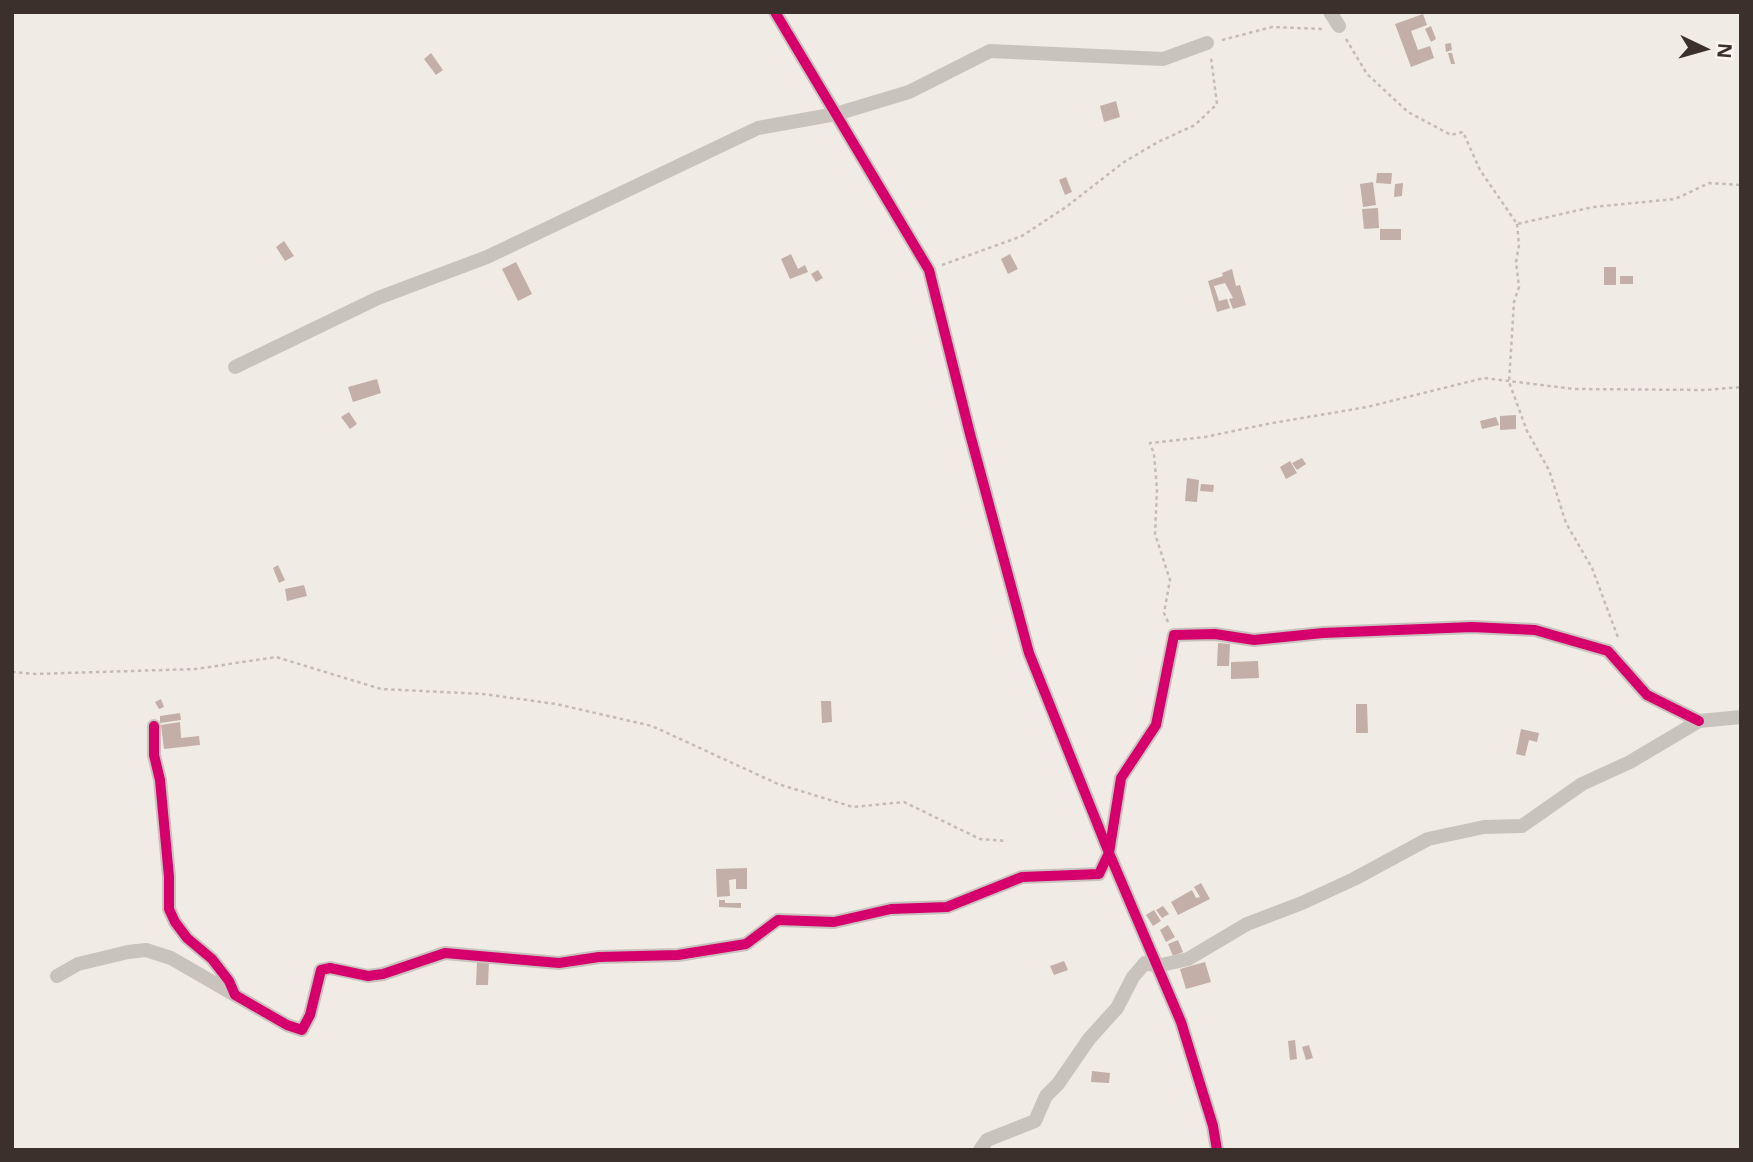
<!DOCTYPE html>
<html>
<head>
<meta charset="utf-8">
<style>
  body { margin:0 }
  #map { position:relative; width:1753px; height:1162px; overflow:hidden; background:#f0ebe5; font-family:"Open Sans",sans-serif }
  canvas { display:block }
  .frame { position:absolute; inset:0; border:14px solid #3b302b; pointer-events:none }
  .north { position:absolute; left:1669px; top:14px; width:70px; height:70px; -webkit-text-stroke:5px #fbf5ee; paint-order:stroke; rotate:95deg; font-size:19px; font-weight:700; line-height:28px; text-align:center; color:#3b302b }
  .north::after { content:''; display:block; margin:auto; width:24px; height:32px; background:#3b302b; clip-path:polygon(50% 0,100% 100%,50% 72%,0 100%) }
</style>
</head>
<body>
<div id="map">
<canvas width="1753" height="1162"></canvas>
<div class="frame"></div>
<div class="north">N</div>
</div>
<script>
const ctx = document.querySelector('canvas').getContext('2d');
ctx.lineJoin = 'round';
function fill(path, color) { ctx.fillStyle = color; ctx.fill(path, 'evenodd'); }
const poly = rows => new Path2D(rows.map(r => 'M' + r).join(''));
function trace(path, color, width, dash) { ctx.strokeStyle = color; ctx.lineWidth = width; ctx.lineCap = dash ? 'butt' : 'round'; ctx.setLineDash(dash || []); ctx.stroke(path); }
const building = poly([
  [1423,14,1427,25,1411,31,1418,50,1430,46,1434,58,1411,67,1395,24],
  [1431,26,1436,39,1431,42,1425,29],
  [1451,43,1452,50,1446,52,1445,44],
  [431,53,443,70,436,75,424,59],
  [1448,53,1452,53,1455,64,1451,64],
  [1116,101,1120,117,1104,122,1100,106],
  [1377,173,1392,173,1391,184,1376,183],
  [1066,177,1072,192,1065,195,1059,180],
  [1373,182,1376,205,1363,207,1360,184],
  [1403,183,1402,196,1394,197,1395,184],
  [1378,208,1379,228,1364,229,1362,209],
  [1380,229,1401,229,1401,240,1380,240],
  [284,241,294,256,285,261,276,247],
  [791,254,798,269,805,265,808,272,790,279,781,259],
  [1010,254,1018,269,1008,274,1001,259],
  [516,262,532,294,518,301,502,269],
  [1604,267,1616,267,1616,285,1604,285],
  [1232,269,1236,286,1240,285,1246,305,1233,309,1229,299,1233,298,1225,283,1214,286,1219,301,1227,299,1230,308,1217,312,1208,281,1223,276,1222,273],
  [818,270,823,278,816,282,811,274],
  [1620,276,1633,276,1633,284,1620,284],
  [377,379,381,393,353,402,348,387],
  [349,412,357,424,350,429,341,417],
  [1516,415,1516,429,1500,430,1500,416],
  [1496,417,1499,425,1482,429,1480,421],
  [1302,458,1306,464,1297,470,1292,463],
  [1290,461,1297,473,1286,479,1280,467],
  [1187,478,1199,480,1197,502,1185,501],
  [1201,484,1214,485,1213,492,1200,491],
  [278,565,285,580,279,583,273,568],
  [304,585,307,596,287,601,285,589],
  [1218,643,1230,644,1229,666,1217,666],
  [1258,661,1259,678,1231,679,1231,662],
  [161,699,164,707,159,709,155,702],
  [821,701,831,701,832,722,822,723],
  [1356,704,1367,704,1368,733,1356,733],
  [180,713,181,720,160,723,160,716],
  [180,722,181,738,199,736,200,745,164,749,161,725],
  [1521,729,1539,733,1537,742,1529,740,1525,756,1516,754],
  [747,868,747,889,736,889,736,879,729,880,730,896,717,897,716,869],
  [1201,883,1210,899,1178,915,1171,902,1192,890,1196,898,1200,897,1194,887],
  [719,900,725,900,725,903,741,903,741,908,719,907],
  [1163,906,1169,914,1162,918,1156,910],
  [1154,910,1161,921,1153,926,1146,915],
  [1168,925,1175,937,1166,942,1160,930],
  [1178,940,1183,952,1173,956,1168,944],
  [1064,961,1068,970,1054,975,1050,966],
  [477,962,489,962,488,985,476,985],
  [1205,962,1211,982,1186,989,1180,969],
  [1295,1040,1297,1059,1290,1060,1288,1041],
  [1309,1045,1313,1058,1306,1060,1302,1047],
  [1092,1071,1110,1073,1109,1083,1091,1082]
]);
const path = poly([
  [1346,39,1367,74,1408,112,1451,135,1463,132,1480,170,1517,224,1593,207,1675,199,1709,183,1741,185],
  [1222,40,1272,27,1322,29],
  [1517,224,1519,245,1516,262,1519,287,1514,302,1509,382,1527,431,1549,470,1566,523,1592,568,1619,640],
  [942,265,1022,236,1066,207,1124,162,1158,142,1195,125,1217,104,1211,58],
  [1168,622,1164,613,1170,580,1155,534,1157,489,1154,454,1150,443,1205,437,1267,424,1367,407,1484,378,1574,389,1705,390,1741,387],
  [12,672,35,674,196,669,276,657,381,689,483,694,556,704,652,726,778,784,853,807,904,802,980,839,1007,841]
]);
const street = poly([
  [775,12,929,270,970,434,1029,653,1109,853,1181,1022,1213,1126,1217,1150],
  [1330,12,1339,26],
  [235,367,378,298,487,257,758,128,836,114,909,92,990,51,1163,59,1207,43],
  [154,726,154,755,160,780,169,877,169,909,175,922,187,938,212,959,229,981,235,995,287,1025,302,1030,310,1015,321,970,330,968,368,976,383,974,445,953,559,963,599,957,678,955,746,944,778,920,834,922,891,909,947,907,1022,877,1099,874,1109,853,1121,778,1156,725,1174,635,1215,634,1254,640,1323,633,1472,627,1535,630,1608,651,1647,695,1699,721],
  [57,976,78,964,128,952,146,950,171,958,235,995],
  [980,1150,987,1140,1035,1121,1046,1096,1058,1084,1089,1039,1117,1008,1133,977,1145,963,1157,966,1188,959,1247,924,1302,903,1354,879,1428,839,1484,827,1522,826,1582,784,1630,762,1699,721,1741,717]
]);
const cycleway = poly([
  [775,12,929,270,970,434,1029,653,1109,853,1181,1022,1213,1126,1217,1150],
  [154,726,154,755,160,780,169,877,169,909,175,922,187,938,212,959,229,981,235,995,287,1025,302,1030,310,1015,321,970,330,968,368,976,383,974,445,953,559,963,599,957,678,955,746,944,778,920,834,922,891,909,947,907,1022,877,1099,874,1109,853,1121,778,1156,725,1174,635,1215,634,1254,640,1323,633,1472,627,1535,630,1608,651,1647,695,1699,721]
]);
fill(building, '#c3afa7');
trace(path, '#c2bbb6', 2.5, [3.5, 3.5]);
trace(street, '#c9c3be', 14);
trace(cycleway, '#d6006c', 10);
</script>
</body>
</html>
